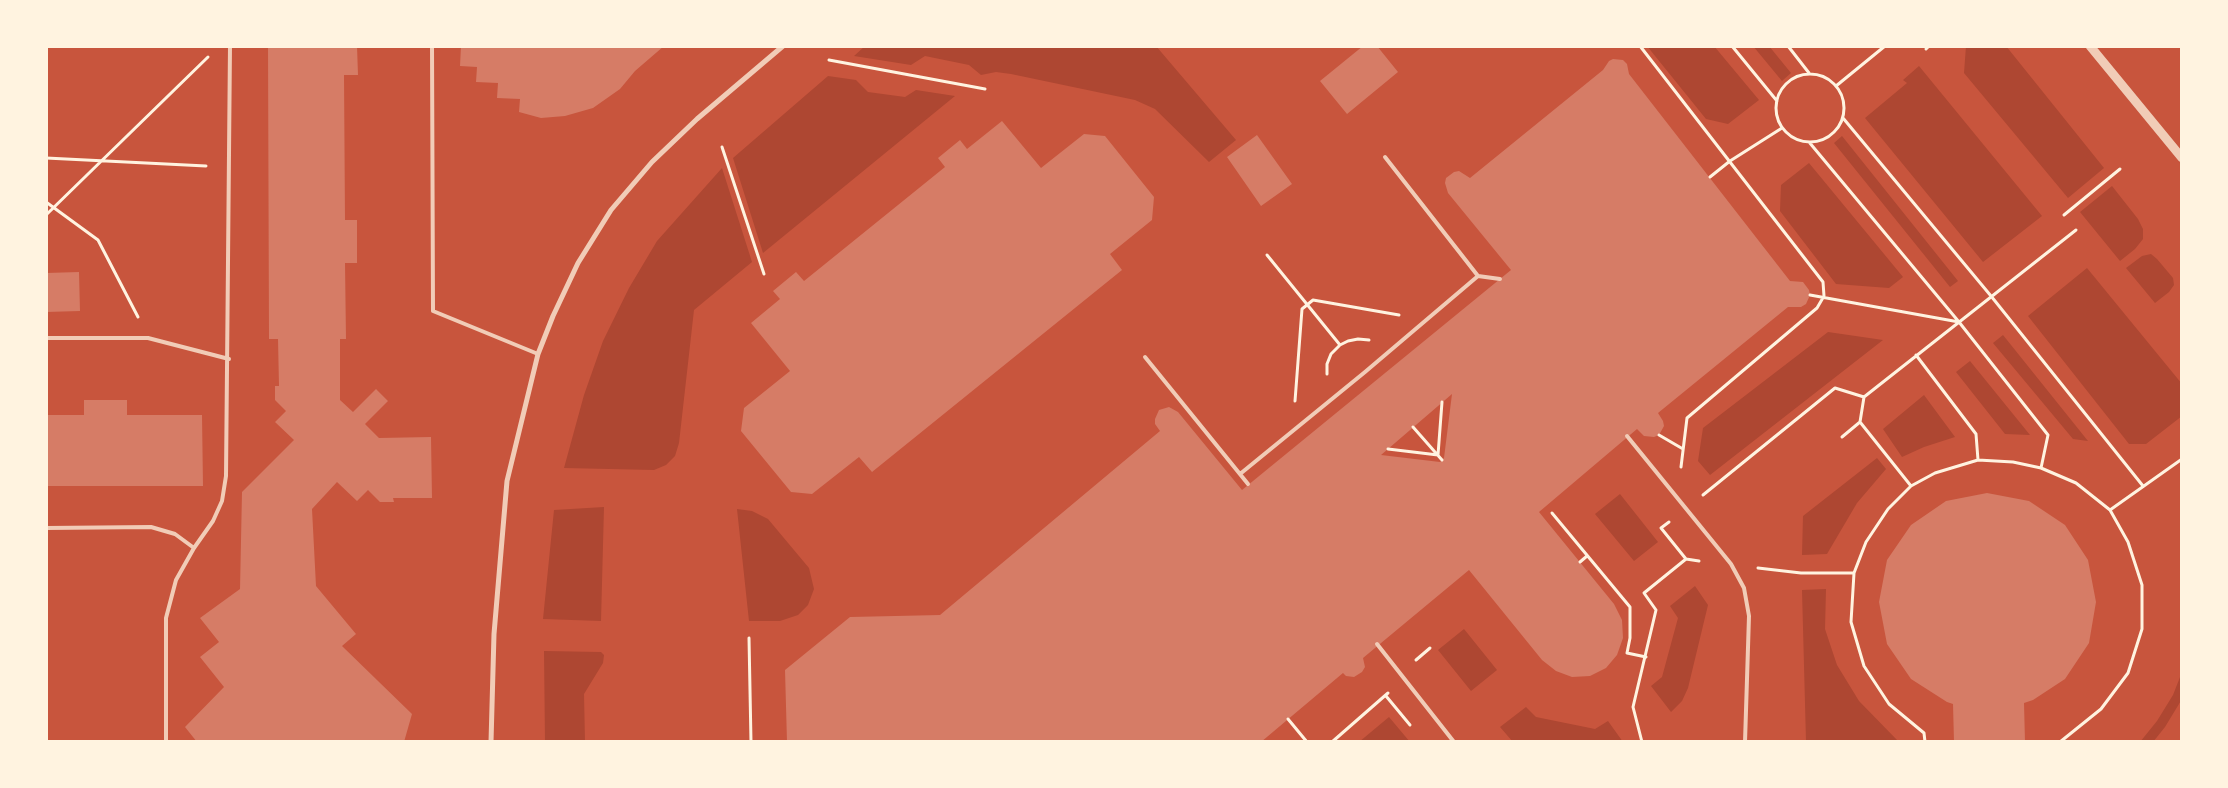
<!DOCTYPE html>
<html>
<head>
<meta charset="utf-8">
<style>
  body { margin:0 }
  #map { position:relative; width:2228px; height:788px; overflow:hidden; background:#c8553d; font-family:"Exo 2",sans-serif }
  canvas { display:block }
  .frame { position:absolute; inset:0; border:48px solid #fff3e0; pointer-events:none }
</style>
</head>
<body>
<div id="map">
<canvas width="2228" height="788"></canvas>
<div class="frame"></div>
</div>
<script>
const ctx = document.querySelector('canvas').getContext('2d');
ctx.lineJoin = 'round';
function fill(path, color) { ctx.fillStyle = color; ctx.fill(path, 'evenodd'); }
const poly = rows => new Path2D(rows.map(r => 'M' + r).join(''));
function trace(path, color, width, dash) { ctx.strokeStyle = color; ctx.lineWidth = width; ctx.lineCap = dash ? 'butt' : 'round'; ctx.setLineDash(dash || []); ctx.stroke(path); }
const green = poly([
  [865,46,1156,46,1236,140,1209,162,1155,109,1135,100,1011,74,996,72,981,75,969,65,925,56,911,65,854,56],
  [1647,46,1714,46,1759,100,1728,124,1706,119],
  [1753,46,1769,46,1791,73,1782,81],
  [1966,46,2006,46,2104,168,2068,198,1964,73],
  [1919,66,2042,216,1983,262,1865,118,1907,83,1903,80],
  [828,76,856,80,868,92,905,97,916,90,955,96,763,253,733,158],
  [1842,136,1958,281,1950,287,1834,143],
  [1809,163,1903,277,1889,288,1836,284,1780,211,1781,185],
  [722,168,752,262,694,310,679,443,675,456,666,465,654,470,564,468,584,395,603,341,629,288,657,241],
  [2112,186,2138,219,2143,229,2143,239,2135,249,2120,261,2080,212],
  [2151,254,2157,259,2173,278,2174,285,2169,292,2155,303,2126,268,2142,256],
  [2087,268,2182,384,2182,416,2146,444,2129,444,2028,316],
  [1828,332,1883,340,1710,475,1698,461,1703,428],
  [2003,335,2088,441,2073,439,1993,343],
  [1970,361,2030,435,2005,434,1956,372],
  [1924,395,1955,437,1924,447,1902,457,1883,429],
  [1877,458,1886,469,1857,503,1827,554,1802,555,1803,516],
  [1620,494,1658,542,1634,561,1595,514],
  [604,507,601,621,543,619,554,510],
  [737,509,752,511,768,519,809,568,814,589,808,605,798,615,780,621,749,621],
  [1695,586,1708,605,1688,688,1682,701,1671,712,1651,686,1662,677,1678,618,1670,606],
  [1826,589,1825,629,1837,665,1859,701,1897,740,1806,741,1802,590],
  [1464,629,1497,670,1471,691,1438,650],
  [544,651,601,652,604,655,603,663,584,694,585,742,545,742],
  [2182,672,2182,699,2165,727,2153,742,2140,742,2157,721,2173,695],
  [1526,707,1536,717,1595,729,1608,721,1623,742,1513,742,1500,727],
  [1389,717,1410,742,1359,742]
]);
const building = poly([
  [268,46,357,46,358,75,344,75,345,220,357,220,357,263,345,263,346,339,340,339,340,400,353,412,376,389,388,401,365,424,379,438,431,437,432,498,393,498,394,502,380,502,368,490,357,501,337,482,312,509,316,586,356,634,342,646,412,714,404,742,197,742,185,727,224,687,200,657,219,642,200,618,240,589,242,492,294,440,275,422,286,411,275,400,275,386,279,386,278,339,269,339],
  [461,46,664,46,635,71,620,89,593,108,565,116,541,118,519,112,520,99,497,98,498,83,476,82,477,67,460,66],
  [1363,46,1377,46,1398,72,1347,114,1320,81],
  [1613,59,1623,60,1627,64,1629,74,1790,281,1803,282,1809,290,1810,295,1806,304,1801,307,1788,307,1658,413,1663,421,1664,426,1659,435,1654,437,1644,436,1637,429,1539,512,1614,604,1622,620,1623,638,1617,655,1606,668,1590,676,1572,677,1556,671,1542,660,1469,570,1363,658,1365,667,1362,672,1354,677,1346,676,1343,673,1261,742,787,742,785,670,850,617,940,615,1160,431,1155,424,1155,419,1159,410,1169,407,1178,412,1242,490,1511,270,1448,193,1445,183,1446,178,1454,172,1459,171,1470,178,1603,70,1609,61],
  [1452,394,1444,458,1440,462,1381,455],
  [1002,121,1041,168,1084,134,1105,136,1154,197,1152,220,1110,254,1122,270,872,472,859,457,812,494,791,492,741,431,744,408,790,371,751,323,780,299,773,291,796,272,804,281,945,167,938,158,960,140,967,149],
  [1257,135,1292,184,1261,206,1227,157],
  [79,272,80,311,46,312,46,273],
  [84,400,127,400,127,415,202,415,203,486,46,486,46,415,84,415],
  [1987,493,2029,501,2065,525,2088,560,2096,602,2089,643,2065,679,2033,700,2024,703,2025,742,1954,742,1953,704,1947,702,1911,679,1887,644,1879,602,1887,560,1911,525,1946,501]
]);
const path = poly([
  [1640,46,1823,282,1824,296,1817,308,1687,418,1681,467],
  [1732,46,1777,101],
  [1788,46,1809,73],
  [1926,49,1929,46],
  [829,60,985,89],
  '1776 108a34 34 0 1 1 68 0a34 34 0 1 1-68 0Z',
  [1836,86,1885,46],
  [1843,118,1991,296,2143,486],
  [1809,142,1959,322,2048,435,2041,468],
  [722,147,764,274],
  [46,158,206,166],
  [1710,177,1730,161,1782,128],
  [46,202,98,240,138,317],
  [46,215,208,57],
  [2064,215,2120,169],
  [1267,255,1340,345],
  [1810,295,1959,322],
  [1916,355,1976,434,1978,460],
  [1327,374,1327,364,1331,354,1340,345,1348,341,1358,339,1369,340],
  [1864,397,1860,422,1911,486],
  [1295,401,1302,309,1313,300,1399,315],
  [1413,427,1442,460],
  [1659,435,1683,449],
  [1842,437,1860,422],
  [1388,449,1438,455,1442,402],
  [1703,495,1835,388,1864,397,2076,230],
  [2110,510,2182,459],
  [1552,513,1630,607,1630,638,1627,653,1646,657],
  [1669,522,1661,528,1686,559],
  [1580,562,1587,556],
  [1758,568,1801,573,1854,573],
  [749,638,751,742],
  [1416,660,1430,648],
  [1386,696,1410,725],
  [1288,719,1307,742],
  [1332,742,1388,693],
  [1642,742,1633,707,1656,610,1644,593,1686,559,1699,561],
  [1925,742,1924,733,1889,704,1864,666,1851,622,1854,573,1866,542,1888,509,1911,486,1935,473,1978,460,2013,462,2041,468,2076,483,2110,510,2128,542,2142,585,2142,629,2128,673,2101,709,2060,742]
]);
const service = poly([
  [432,46,433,311,538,354],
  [1385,157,1478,276,1500,279],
  [46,338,148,338,229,359],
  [1145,357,1248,484],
  [1627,436,1731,564,1744,588,1749,616,1745,742],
  [1240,474,1365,372,1478,276],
  [46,528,151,527,175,534,194,548,176,580,166,618,166,742],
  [194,548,213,521,222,501,226,476,230,46],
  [1377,644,1454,742]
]);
const minor = poly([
  [491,742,494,634,507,481,538,354,553,316,578,263,611,210,652,162,697,119,783,46]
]);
const tertiary = poly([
  [2090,46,2182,158]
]);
fill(green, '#ae4732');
fill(building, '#d67c66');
trace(path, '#fff3e0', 3);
trace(service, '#f1ccb7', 4);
trace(minor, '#f1ccb7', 5);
trace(tertiary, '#f1ccb7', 9);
</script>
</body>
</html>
